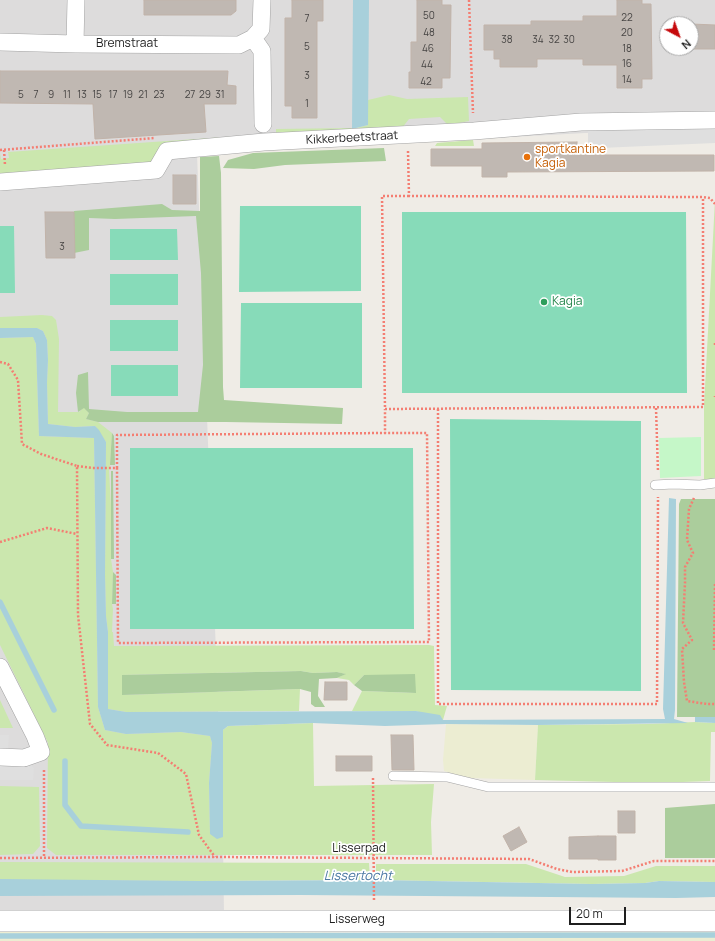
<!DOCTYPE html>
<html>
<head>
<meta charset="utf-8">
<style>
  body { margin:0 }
  #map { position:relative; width:715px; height:941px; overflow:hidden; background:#efece6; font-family:Manrope,sans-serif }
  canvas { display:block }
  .north { position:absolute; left:659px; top:16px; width:40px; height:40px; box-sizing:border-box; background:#fff; border:1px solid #a5a5a5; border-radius:50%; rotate:139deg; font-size:11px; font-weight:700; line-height:16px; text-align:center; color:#1f1f1f }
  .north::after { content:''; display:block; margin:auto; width:14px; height:18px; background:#c6090c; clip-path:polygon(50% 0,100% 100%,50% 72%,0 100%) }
  .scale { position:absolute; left:569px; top:907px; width:57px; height:18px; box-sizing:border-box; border:2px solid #1f1f1f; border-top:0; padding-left:5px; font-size:12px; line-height:14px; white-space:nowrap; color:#1f1f1f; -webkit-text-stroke:3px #fff; paint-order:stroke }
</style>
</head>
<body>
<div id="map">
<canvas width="715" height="941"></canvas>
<div class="north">N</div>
<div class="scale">20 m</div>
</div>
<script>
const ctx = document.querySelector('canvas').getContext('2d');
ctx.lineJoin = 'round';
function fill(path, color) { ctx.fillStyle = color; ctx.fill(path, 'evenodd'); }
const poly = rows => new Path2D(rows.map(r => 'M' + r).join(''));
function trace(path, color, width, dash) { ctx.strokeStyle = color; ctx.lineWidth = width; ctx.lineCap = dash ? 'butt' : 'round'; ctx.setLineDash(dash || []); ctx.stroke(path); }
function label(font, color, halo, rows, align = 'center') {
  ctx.font = font + ' Manrope,sans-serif'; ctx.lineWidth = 3.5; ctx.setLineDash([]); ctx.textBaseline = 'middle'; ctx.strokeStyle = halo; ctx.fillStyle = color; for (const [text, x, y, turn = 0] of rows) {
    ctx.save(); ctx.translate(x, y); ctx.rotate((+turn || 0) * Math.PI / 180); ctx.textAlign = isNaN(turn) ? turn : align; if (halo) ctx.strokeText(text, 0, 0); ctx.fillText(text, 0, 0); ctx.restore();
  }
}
const residential = poly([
  [0,0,715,0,715,126,197,154,223,837,224,915,0,911],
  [667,24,691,24,691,48,667,48]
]);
const farmland = poly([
  [446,724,538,725,535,780,470,778,456,775,444,771,443,760],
  [0,930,361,933,715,932,715,941,0,941]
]);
const grass = poly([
  [389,95,407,99,468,97,469,121,448,125,440,117,409,119,402,128,276,137,276,129,351,128,352,129,368,125,368,100],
  [254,135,184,143,166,143,151,162,142,164,0,174,0,153,1,159,9,158,8,152],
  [473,140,474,146,435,146,437,143],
  [715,200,715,480,704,479,704,406],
  [42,315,52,316,56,320,59,339,58,412,79,412,84,407,89,413,86,419,98,422,112,433,110,465,109,469,111,507,111,559,113,572,112,604,113,609,112,632,113,632,114,646,429,645,434,646,435,705,447,706,443,720,416,711,352,711,362,691,416,693,364,675,354,685,349,680,337,678,345,674,337,672,313,673,301,671,122,675,123,695,300,689,299,711,126,712,108,709,108,632,106,616,105,575,106,442,95,426,75,427,48,424,47,383,48,360,47,340,43,331,37,328,0,328,0,317],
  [33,337,36,344,39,436,94,438,98,707,105,730,126,734,181,732,210,736,212,743,209,783,210,834,223,837,223,730,228,726,313,723,314,786,434,784,431,822,432,855,56,855,47,848,48,743,0,645,0,338],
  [0,700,13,728,0,728],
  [695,722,715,723,715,732,711,732,710,781,655,783,535,780,538,725,648,724],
  [0,786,39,787,40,846,33,854,0,855],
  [0,862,369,863,370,880,199,881,0,880],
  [376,864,526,864,565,877,624,876,656,866,715,866,715,882,659,881,645,883,592,884,376,880]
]);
const forest = poly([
  [384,148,386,161,285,165,254,169,223,168,228,160,253,153],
  [219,156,221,173,223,387,224,400,343,408,342,424,226,422,98,422,86,419,89,413,84,408,78,412,76,393,78,375,88,372,89,409,127,412,198,412,203,365,201,273,196,216,115,219,89,218,89,250,74,253,74,211,162,204,172,210,200,211,200,157],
  [112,433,114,436,115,465,110,465],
  [111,471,113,471,114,559,111,559],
  [681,499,715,499,715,717,677,717,679,504],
  [113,572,116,575,116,604,112,604],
  [301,671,313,673,337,672,346,674,337,678,319,679,318,696,325,707,315,707,311,704,311,692,300,689,122,695,122,675],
  [415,674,416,693,362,691,354,685,364,675],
  [715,804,715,858,665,858,665,808]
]);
const park = poly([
  [701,437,701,476,660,478,659,438]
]);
const pitch = poly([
  [240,206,361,206,361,291,239,292],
  [402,212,686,212,687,393,402,393],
  [0,226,14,226,15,293,0,293],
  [110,229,177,229,178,260,110,260],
  [110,274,178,274,178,305,110,305],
  [241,303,362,303,362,388,240,388],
  [110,320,178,320,178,351,110,351],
  [111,365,178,365,178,396,111,396],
  [450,419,641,421,641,691,451,690],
  [130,448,413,448,414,629,130,629]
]);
const parking = poly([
  [715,124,715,143,600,148,588,148,588,130],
  [0,735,9,735,8,748,24,758,34,768,33,780,0,780]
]);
const water = poly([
  [353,0,369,0,368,125,352,129],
  [0,328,37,328,43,331,47,340,48,360,47,383,48,424,75,427,95,426,99,430,106,442,105,575,106,616,108,632,108,709,126,712,416,711,440,715,443,720,665,719,663,709,669,498,676,499,675,710,674,719,688,723,538,725,446,724,385,726,313,723,228,726,223,730,223,837,217,839,210,834,209,783,212,743,210,736,181,732,126,734,105,730,98,707,94,438,39,436,36,344,33,337,0,338],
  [695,717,715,717,715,723,695,722],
  [0,879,199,881,376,880,592,884,645,883,659,881,715,882,715,897,676,898,301,895,0,896]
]);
const stream = poly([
  [0,602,54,710],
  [65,761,65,805,81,826,188,832],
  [0,936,715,935]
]);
const building = poly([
  [144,0,236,0,236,11,231,15,144,15,144,0],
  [292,0,323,0,323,21,317,21,317,118,292,118,292,106,285,106,285,18,292,18,292,0],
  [417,0,442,0,442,5,451,5,450,78,442,78,442,88,409,88,409,72,411,72,411,42,417,42,417,0],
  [617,0,642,0,642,4,651,4,652,79,642,79,642,88,617,88,617,65,583,65,583,59,537,59,537,67,500,67,500,59,494,59,494,50,484,50,484,25,531,25,531,21,583,21,583,16,617,16,617,0],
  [691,24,715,25,715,49,691,49,691,24],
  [0,71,228,71,227,85,236,86,236,104,204,104,206,132,95,139,93,104,0,103,0,71],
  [577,142,577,155,714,155,714,171,507,172,507,177,482,177,482,166,431,166,431,149,482,149,482,143,577,142],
  [173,175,196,175,196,204,173,204,173,175],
  [45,212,74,212,75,258,46,258,45,212],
  [325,682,347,682,347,700,324,700,325,682],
  [391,735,413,735,414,770,392,770,391,735],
  [336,756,372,756,372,771,336,771,336,756],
  [618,811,635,811,635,833,618,833,618,811],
  [519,827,527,842,511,851,503,836,519,827],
  [598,836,616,836,616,860,598,860,598,859,569,859,569,837,598,836]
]);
const path = poly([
  [469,0,473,113],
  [0,150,155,138],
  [4,150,5,165],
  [408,151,409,196,703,197,710,198,715,204],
  [409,196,382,196,385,409,703,407,703,197],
  [715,343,715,347],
  [0,362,8,364,18,380,22,444,41,454,77,466,78,615,90,724,107,745,158,753,186,774,199,835,215,857],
  [715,396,715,397],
  [656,408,658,472],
  [438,409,438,704,657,704,658,497],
  [77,466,92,468,117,468,118,643,429,642,427,433,385,433,385,409],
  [117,468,117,435,385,433],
  [694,498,689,509,687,540,693,553,685,567,685,583,683,623,692,640,682,649,684,682,687,701,707,704,715,704],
  [0,542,47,528,77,534],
  [714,650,715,584],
  [44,770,44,858],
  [373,778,374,902],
  [0,858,216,857,529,859,557,869,572,872,622,871,654,861,715,861]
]);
const service = poly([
  [655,485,673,484,700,485,715,483],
  [393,776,447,777,488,787,715,787]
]);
const minor = poly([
  [262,0,261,29,253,38,262,51,263,124],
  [0,42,75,44,239,45,253,38],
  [75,44,76,0],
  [0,182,156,170,167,151,264,142,474,131,581,122,715,120],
  [0,667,35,736,41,752,24,758,0,757]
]);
const tertiary = poly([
  [0,921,715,921]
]);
const markers = [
  [527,157,4,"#e8710a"],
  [544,302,4,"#2e9e5b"]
];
const numberNames = [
  ["50",429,16],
  ["22",627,18],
  ["7",307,19],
  ["48",429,33],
  ["20",627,33],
  ["38",507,40],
  ["34",538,40],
  ["32",554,40],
  ["30",569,40],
  ["5",307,47],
  ["46",428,49],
  ["18",627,49],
  ["16",627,64],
  ["44",427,65],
  ["3",307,76],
  ["14",627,80],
  ["42",426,82],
  ["5",21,95],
  ["7",36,95],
  ["9",51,95],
  ["11",67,95],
  ["13",82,95],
  ["15",97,95],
  ["17",113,95],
  ["19",128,95],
  ["21",143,95],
  ["23",159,95],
  ["27",190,95],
  ["29",205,95],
  ["31",220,95],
  ["1",307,104],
  ["3",62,247]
];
const streetNames = [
  ["Bremstraat",127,44],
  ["Kikkerbeetstraat",352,138,-3],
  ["Lisserpad",359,849],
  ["Lisserweg",357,920]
];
const foodNames = [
  ["sportkantine",535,150],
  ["Kagia",535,164]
];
const leisureNames = [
  ["Kagia",552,302]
];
const waterNames = [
  ["Lissertocht",358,876]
];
fill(residential, '#dddcdc');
fill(farmland, '#ecedd2');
fill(grass, '#cbe7ae');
fill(forest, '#abcd9c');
fill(park, '#c5f7c8');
fill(pitch, '#87dbb9');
fill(parking, '#dfdfdf');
fill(water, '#a8d0db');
trace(stream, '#a8d0db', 5.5);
fill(building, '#c0b8b2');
trace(building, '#c1b3a9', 1);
trace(service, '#a3a3a3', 10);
trace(minor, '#a3a3a3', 18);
trace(tertiary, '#a3a3a3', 22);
trace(path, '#f47e72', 2.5, [2, 2]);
trace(service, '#fff', 9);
trace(minor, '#fff', 17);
trace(tertiary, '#fff', 21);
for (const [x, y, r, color] of markers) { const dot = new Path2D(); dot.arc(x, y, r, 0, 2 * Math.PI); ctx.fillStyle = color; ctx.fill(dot); trace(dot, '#fff', 1.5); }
label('10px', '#474544', null, numberNames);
label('12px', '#1f1f1f', '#fff', streetNames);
label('12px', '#c56008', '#fff', foodNames, 'left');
label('12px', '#27864d', '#fff', leisureNames, 'left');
label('italic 13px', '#4c79a3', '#fff', waterNames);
</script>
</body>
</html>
